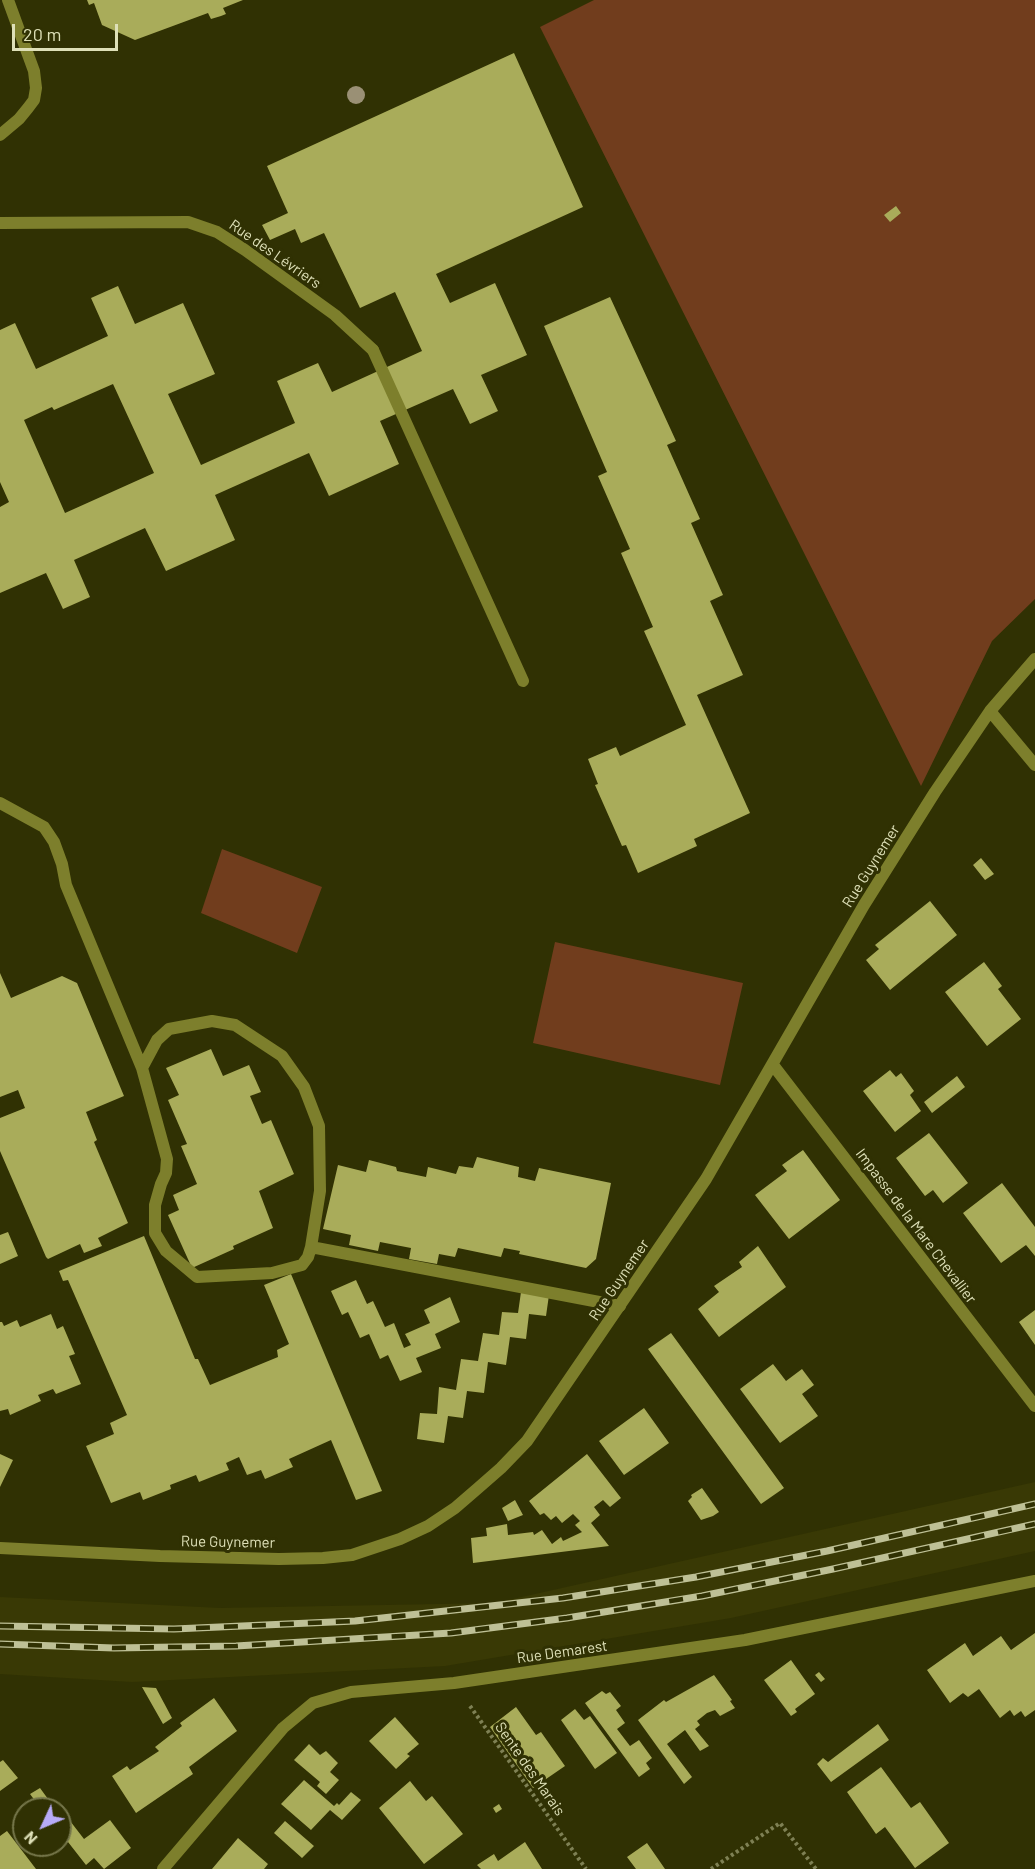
<!DOCTYPE html>
<html>
<head>
<meta charset="utf-8">
<style>
  body { margin:0 }
  #map { position:relative; width:1035px; height:1869px; overflow:hidden; background:#303103; font-family:Barlow,sans-serif }
  canvas { display:block }
  .north { position:absolute; left:12px; top:1797px; width:60px; height:60px; box-sizing:border-box; background:#303103; border:2px solid #76774b; border-radius:50%; rotate:226deg; font-size:16px; font-weight:700; line-height:24px; text-align:center; color:#dee0b8 }
  .north::after { content:''; display:block; margin:auto; width:21px; height:27px; background:#b7abf8; clip-path:polygon(50% 0,100% 100%,50% 72%,0 100%) }
  .scale { position:absolute; left:12px; top:24px; width:106px; height:27px; box-sizing:border-box; border:3px solid #dee0b8; border-top:0; padding-left:8px; font-size:18px; line-height:21px; white-space:nowrap; color:#dee0b8; -webkit-text-stroke:4px #303103; paint-order:stroke }
</style>
</head>
<body>
<div id="map">
<canvas width="1035" height="1869"></canvas>
<div class="north">N</div>
<div class="scale">20 m</div>
</div>
<script>
const ctx = document.querySelector('canvas').getContext('2d');
ctx.lineJoin = 'round';
function fill(path, color) { ctx.fillStyle = color; ctx.fill(path, 'evenodd'); }
const poly = rows => new Path2D(rows.map(r => 'M' + r).join(''));
function trace(path, color, width, dash) { ctx.strokeStyle = color; ctx.lineWidth = width; ctx.lineCap = dash ? 'butt' : 'round'; ctx.setLineDash(dash || []); ctx.stroke(path); }
function label(font, color, halo, rows, align = 'center') {
  ctx.font = font + ' Barlow,sans-serif'; ctx.lineWidth = 6; ctx.setLineDash([]); ctx.textBaseline = 'middle'; ctx.strokeStyle = halo; ctx.fillStyle = color; for (const [text, x, y, turn = 0] of rows) {
    ctx.save(); ctx.translate(x, y); ctx.rotate((+turn || 0) * Math.PI / 180); ctx.textAlign = isNaN(turn) ? turn : align; if (halo) ctx.strokeText(text, 0, 0); ctx.fillText(text, 0, 0); ctx.restore();
  }
}
const built = poly([
  [1035,1482,1035,1551,731,1618,445,1666,132,1682,0,1674,0,1597,220,1608,495,1603]
]);
const green = poly([
  [594,0,1035,0,1035,599,992,641,921,786,540,27],
  [222,849,322,887,297,953,201,913],
  [555,942,743,983,720,1085,533,1043]
]);
const building = poly([
  [87,0,243,0,223,8,226,14,221,16,211,19,208,13,135,40,102,25,94,3,89,5],
  [514,53,583,207,436,274,450,303,495,283,527,355,481,375,498,411,470,424,453,389,380,421,399,464,329,496,309,453,215,495,235,540,166,571,145,528,74,560,90,597,63,609,46,573,0,593,0,507,9,502,0,482,0,330,15,323,36,369,108,336,91,298,118,286,135,324,183,303,215,374,168,394,201,465,295,423,277,381,318,363,332,392,422,351,395,292,360,308,324,233,301,243,295,229,270,240,262,225,288,213,267,166],
  [113,384,154,473,65,513,24,420,52,407,54,410],
  [896,206,901,213,890,222,884,215],
  [610,297,676,441,667,445,700,519,691,523,723,595,710,601,743,675,697,695,750,813,694,839,697,846,638,873,626,845,622,846,595,785,598,784,588,759,616,747,620,756,686,725,644,631,653,627,621,553,630,549,598,476,607,472,544,326],
  [981,858,994,874,985,880,973,865],
  [930,901,957,935,890,990,866,960,879,949,875,945],
  [984,962,1002,986,998,989,1021,1019,987,1046,945,992],
  [0,973,11,998,62,976,77,983,124,1096,86,1112,97,1140,94,1142,128,1223,98,1238,102,1246,84,1253,80,1244,48,1259,46,1257,0,1151,0,1118,25,1108,18,1090,0,1097],
  [211,1049,223,1076,249,1065,261,1092,250,1096,262,1124,271,1120,294,1174,259,1191,273,1228,233,1246,234,1249,192,1268,168,1215,179,1210,173,1195,197,1184,181,1146,187,1144,168,1100,179,1095,166,1068],
  [890,1070,896,1077,901,1073,914,1091,910,1095,921,1111,895,1132,863,1091],
  [957,1076,965,1087,932,1113,924,1102],
  [929,1133,968,1183,943,1203,933,1190,925,1196,896,1158],
  [803,1150,840,1200,789,1239,755,1195,787,1171,782,1165],
  [477,1157,519,1167,518,1177,535,1181,539,1168,611,1183,596,1259,586,1268,519,1254,520,1251,504,1248,501,1257,458,1248,455,1257,439,1254,437,1264,409,1259,411,1248,380,1242,378,1251,349,1245,351,1235,323,1229,338,1165,366,1172,369,1160,396,1167,397,1171,426,1177,428,1167,456,1174,459,1166,473,1168],
  [1002,1183,1035,1227,1035,1256,1026,1245,1001,1263,963,1213],
  [8,1232,18,1256,0,1264,0,1235],
  [144,1236,195,1359,198,1359,210,1385,278,1357,277,1350,289,1344,264,1285,291,1274,382,1491,356,1500,331,1440,289,1459,293,1467,265,1479,261,1470,247,1475,239,1457,226,1463,229,1470,199,1482,196,1475,170,1485,171,1489,143,1500,140,1492,111,1503,86,1446,114,1434,110,1423,127,1415,68,1280,63,1281,59,1271],
  [758,1246,786,1287,719,1337,698,1309,719,1292,714,1286,742,1267,739,1262],
  [356,1280,367,1304,373,1301,385,1327,394,1323,404,1348,411,1345,405,1334,430,1323,424,1310,450,1297,460,1322,435,1334,441,1348,416,1358,422,1372,400,1381,388,1355,380,1359,369,1334,360,1338,348,1312,342,1315,331,1291],
  [522,1285,550,1288,546,1316,529,1314,526,1339,510,1337,506,1365,488,1362,484,1393,467,1391,463,1418,448,1416,444,1443,417,1439,420,1413,437,1414,439,1387,456,1390,461,1359,478,1361,483,1333,499,1335,502,1312,518,1313],
  [1035,1310,1035,1345,1019,1322],
  [51,1314,57,1329,63,1326,75,1354,69,1356,81,1384,56,1394,53,1389,38,1395,41,1401,10,1415,8,1409,0,1411,0,1322,2,1322,4,1326,17,1320,20,1327],
  [671,1333,784,1488,761,1504,648,1349],
  [773,1364,786,1381,802,1369,814,1385,802,1394,818,1416,780,1443,740,1389],
  [644,1408,669,1443,624,1475,599,1441],
  [0,1454,13,1460,0,1487],
  [587,1454,621,1498,610,1507,603,1500,594,1507,600,1515,591,1523,609,1546,473,1563,471,1538,487,1536,486,1528,507,1524,508,1535,533,1532,534,1535,542,1530,552,1544,561,1537,563,1541,582,1532,575,1525,580,1521,573,1514,562,1523,556,1516,551,1520,544,1513,540,1515,529,1501],
  [702,1488,719,1512,713,1516,701,1520,688,1501,692,1497,691,1495],
  [515,1500,523,1515,508,1521,502,1508],
  [1035,1633,1035,1710,1025,1717,1021,1711,1014,1716,1010,1710,1000,1718,979,1689,968,1697,963,1693,950,1703,927,1670,965,1643,973,1656,1001,1636,1011,1650],
  [791,1660,815,1694,795,1709,797,1712,791,1716,764,1680],
  [819,1672,825,1679,821,1682,815,1675],
  [714,1675,732,1700,730,1701,735,1708,720,1716,715,1710,707,1713,697,1721,700,1725,695,1729,709,1746,700,1751,685,1730,667,1744,692,1777,684,1784,638,1720,664,1700,666,1702],
  [142,1687,156,1688,172,1718,163,1724],
  [602,1691,606,1694,610,1692,621,1706,616,1710,625,1723,617,1729,630,1746,639,1740,652,1758,646,1763,650,1769,639,1777,585,1703],
  [214,1698,237,1731,189,1767,193,1774,136,1813,112,1776,127,1766,130,1770,159,1751,155,1747,182,1726,180,1723],
  [516,1707,536,1735,541,1732,565,1766,533,1788,490,1727],
  [575,1709,584,1720,590,1716,617,1753,595,1769,561,1720],
  [395,1717,419,1744,407,1754,410,1756,396,1769,369,1741],
  [878,1724,889,1740,831,1782,817,1764,823,1758,828,1762],
  [309,1744,320,1755,326,1751,338,1763,330,1772,339,1780,326,1794,317,1786,320,1782,294,1760],
  [3,1760,18,1778,0,1791,0,1762],
  [881,1767,911,1808,920,1802,949,1843,915,1868,885,1827,876,1834,847,1792],
  [304,1780,334,1806,337,1803,339,1805,351,1792,361,1800,342,1820,330,1810,311,1830,281,1804],
  [410,1781,426,1801,432,1796,463,1834,424,1864,379,1808],
  [40,1788,48,1799,55,1809,41,1809,30,1794],
  [499,1804,502,1809,496,1813,493,1808],
  [60,1816,63,1820,67,1817,84,1839,110,1820,131,1848,104,1869,94,1858,86,1865,68,1842,54,1853,47,1845,60,1845],
  [285,1821,314,1846,302,1858,274,1833],
  [7,1831,36,1869,0,1869,0,1836],
  [238,1838,268,1864,264,1869,212,1869],
  [525,1842,542,1869,481,1869,477,1865,494,1854,498,1861],
  [647,1843,665,1869,636,1869,627,1857]
]);
const path = poly([
  [470,1706,586,1869],
  [711,1869,780,1823,816,1869]
]);
const lane = poly([
  [373,350,523,681],
  [0,803,44,827,54,842,62,864,66,885,142,1068],
  [311,1247,308,1257,302,1265,272,1273,197,1277,166,1251,155,1233,155,1205,161,1184,166,1173,167,1159,142,1068,157,1040,169,1029,212,1021,235,1025,282,1056,304,1087,319,1126,320,1191,311,1247,620,1306]
]);
const street = poly([
  [0,135,19,119,28,108,34,100,36,88,34,71,8,0],
  [0,223,188,222,217,232,245,250,335,315,373,350],
  [990,711,1035,765],
  [773,1065,1035,1406],
  [0,1548,160,1556,279,1559,323,1558,352,1555,400,1539,428,1526,455,1508,477,1489,501,1468,527,1441,706,1179,864,905,935,792,990,711,1035,659],
  [163,1869,283,1728,313,1703,351,1692,454,1683,745,1640,1035,1581]
]);
const rail = poly([
  [0,1626,174,1629,355,1621,563,1598,696,1577,827,1551,1035,1504],
  [0,1644,114,1648,236,1646,451,1633,567,1618,702,1596,833,1569,1035,1524]
]);
const trees = [
  [356,95]
];
const streetNames = [
  ["Rue des Lévriers",275,254,35],
  ["Rue Guynemer",871,866,-58],
  ["Impasse de la Mare Chevallier",916,1226,53],
  ["Rue Guynemer",619,1280,-56],
  ["Rue Guynemer",228,1542,1],
  ["Rue Demarest",562,1652,-8],
  ["Sente des Marais",530,1769,55]
];
fill(built, '#393905');
fill(green, '#713d1d');
fill(building, '#a9ac5a');
trace(path, '#7e8054', 4, [3, 3]);
trace(lane, '#7d7f2c', 12);
trace(street, '#7d7f2c', 12);
trace(rail, '#bec096', 7);
trace(rail, '#303103', 4.5, [14]);
ctx.fillStyle = '#9a9075';
for (const [x, y] of trees) { ctx.beginPath(); ctx.arc(x, y, 9, 0, 2 * Math.PI); ctx.fill(); }
label('15px', '#dee0b8', '#303103', streetNames);
</script>
</body>
</html>
